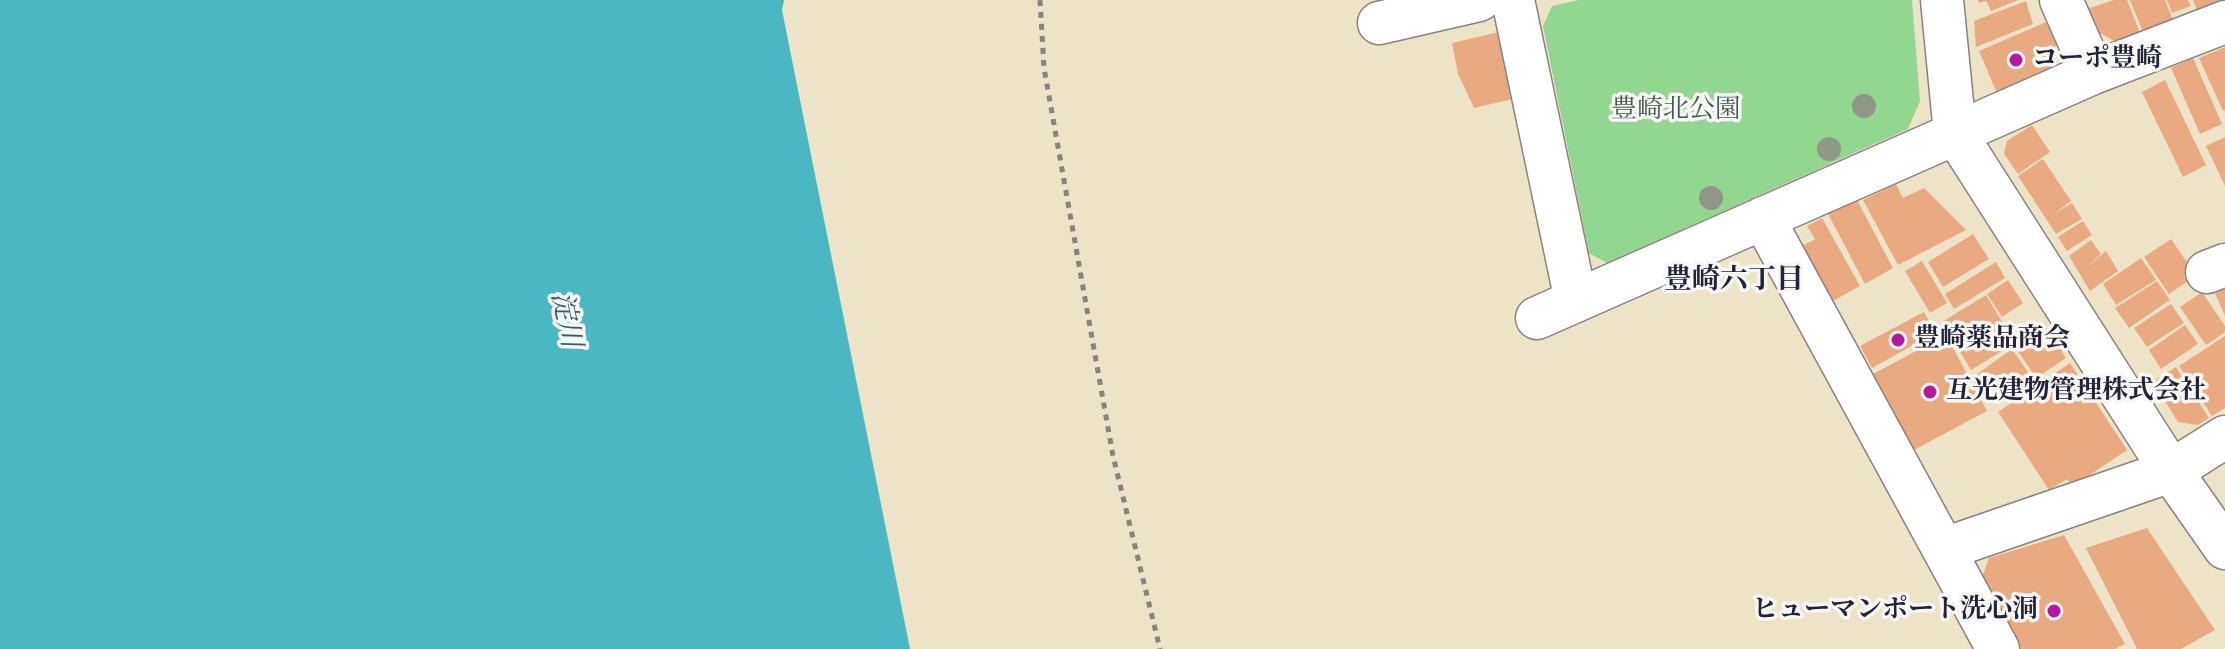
<!DOCTYPE html>
<html>
<head>
<meta charset="utf-8">
<style>
  body { margin:0 }
  canvas { display:block; background:#ede3c6 }
</style>
</head>
<body>
<canvas width="2225" height="649"></canvas>
<script>
const ctx = document.querySelector('canvas').getContext('2d');
ctx.lineJoin = 'round';
function fill(path, color) { ctx.fillStyle = color; ctx.fill(path, 'evenodd'); }
const poly = rows => new Path2D(rows.map(r => 'M' + r).join(''));
function trace(path, color, width, dash) { ctx.strokeStyle = color; ctx.lineWidth = width; ctx.lineCap = dash ? 'butt' : 'round'; ctx.setLineDash(dash || []); ctx.stroke(path); }
function label(font, color, halo, rows, align = 'center') {
  ctx.font = font + ' "IM FELL Double Pica","Noto Serif JP",serif'; ctx.lineWidth = 7; ctx.setLineDash([]); ctx.textBaseline = 'middle'; ctx.strokeStyle = halo; ctx.fillStyle = color; for (const [text, x, y, turn = 0] of rows) {
    ctx.save(); ctx.translate(x, y); ctx.rotate((+turn || 0) * Math.PI / 180); ctx.textAlign = isNaN(turn) ? turn : align; if (halo) ctx.strokeText(text, 0, 0); ctx.fillText(text, 0, 0); ctx.restore();
  }
}
const green = poly([
  [1579,0,1912,0,1920,101,1908,129,1607,263,1589,253,1543,26,1552,6]
]);
const water = poly([
  [0,0,784,0,782,10,910,649,0,649]
]);
const building = poly([
  [1978,0,2018,0,1991,11,1986,1,1979,3],
  [2114,0,2127,0,2140,33,2116,42,2098,32,2087,9],
  [2130,0,2165,0,2173,20,2143,32],
  [2167,0,2188,0,2191,6,2172,13],
  [2193,0,2218,0,2219,3,2198,12],
  [2026,1,2033,24,1976,47,1974,21],
  [2046,22,2057,46,2046,51,2053,68,1997,93,1979,51],
  [1499,32,1513,99,1474,108,1458,74,1452,43],
  [2225,47,2225,110,2223,111,2199,58],
  [2193,58,2222,124,2200,134,2171,68],
  [2165,80,2206,165,2183,177,2142,92],
  [2032,125,2050,152,2018,174,2004,154,2007,141],
  [2225,137,2225,186,2206,146],
  [2043,159,2071,201,2055,213,2072,203,2082,219,2056,234,2018,176],
  [1896,184,1903,198,1924,188,1966,230,1898,265,1863,200],
  [1856,198,1893,268,1865,284,1828,214],
  [1822,218,1860,286,1833,301,1802,246,1815,239,1807,226],
  [2083,221,2092,235,2067,251,2058,237],
  [1973,234,1989,259,1943,287,1928,262],
  [2171,239,2193,271,2184,276,2188,281,2169,294,2144,257],
  [2091,240,2101,254,2086,268,2106,251,2118,271,2090,291,2069,256],
  [2141,258,2156,280,2116,305,2103,284],
  [1922,261,1947,303,1930,313,1905,271],
  [1996,262,2005,278,1954,309,1945,294],
  [2008,280,2023,303,2002,317,1987,294],
  [2157,281,2170,300,2129,328,2115,308],
  [2225,289,2225,316,2215,293],
  [2202,292,2225,326,2225,332,2206,345,2180,307],
  [1986,295,2015,343,1971,370,1942,322],
  [2171,304,2184,323,2147,347,2134,328],
  [1924,312,1935,333,1872,368,1860,346],
  [2185,325,2198,344,2161,369,2149,350],
  [2047,328,2066,358,2036,378,2016,348],
  [1946,335,1987,411,1914,450,1873,374],
  [2225,336,2225,408,2212,416,2179,366],
  [2012,349,2032,378,1995,403,1976,375],
  [2070,363,2127,450,2072,487,2067,479,2049,490,1998,412],
  [2176,367,2209,418,2198,425,2178,422,2153,382],
  [2147,528,2215,630,2181,649,2137,649,2086,548],
  [2064,535,2125,644,2115,649,2022,649,1982,577,1989,558]
]);
const path = poly([
  [1040,0,1044,68,1113,456,1160,649]
]);
const minor = poly([
  [1513,0,1576,301],
  [1942,0,1955,133,2171,471,2225,548],
  [2061,0,2093,73],
  [1379,23,1479,0],
  [1763,218,1998,649],
  [2207,272,2225,265],
  [1537,318,2093,73,2225,22],
  [1944,549,2171,471,2225,437]
]);
const trees = [
  [1864,106],
  [1829,149],
  [1711,198]
];
const markers = [
  [2016,60,8,"#b5179e"],
  [1898,340,8,"#b5179e"],
  [1930,392,8,"#b5179e"],
  [2054,611,8,"#b5179e"]
];
const poiNames = [
  ["コーポ豊崎",2032,60],
  ["豊崎薬品商会",1914,340],
  ["互光建物管理株式会社",1946,392],
  ["ヒューマンポート洗心洞",2038,611,"right"]
];
const parkNames = [
  ["豊崎北公園",1676,111]
];
const neighbourhoodNames = [
  ["豊崎六丁目",1734,282]
];
const waterNames = [
  ["淀川",564,320,78]
];
fill(green, '#92d790');
fill(water, '#4ab8c3');
fill(building, '#eaaa81');
trace(minor, '#888280', 45);
trace(path, '#888280', 5, [6, 6]);
trace(minor, '#fff', 42);
ctx.fillStyle = '#909787';
for (const [x, y] of trees) { ctx.beginPath(); ctx.arc(x, y, 12, 0, 2 * Math.PI); ctx.fill(); }
for (const [x, y, r, color] of markers) { const dot = new Path2D(); dot.arc(x, y, r, 0, 2 * Math.PI); ctx.fillStyle = color; ctx.fill(dot); trace(dot, '#f6f6f2', 3); }
label('bold 26px', '#22223b', '#f6f6f2', poiNames, 'left');
label('26px', '#445854', '#f6f6f2', parkNames);
label('bold 28px', '#22223b', '#f6f6f2', neighbourhoodNames);
label('italic 28px', '#325e71', '#f6f6f2', waterNames);
</script>
</body>
</html>
